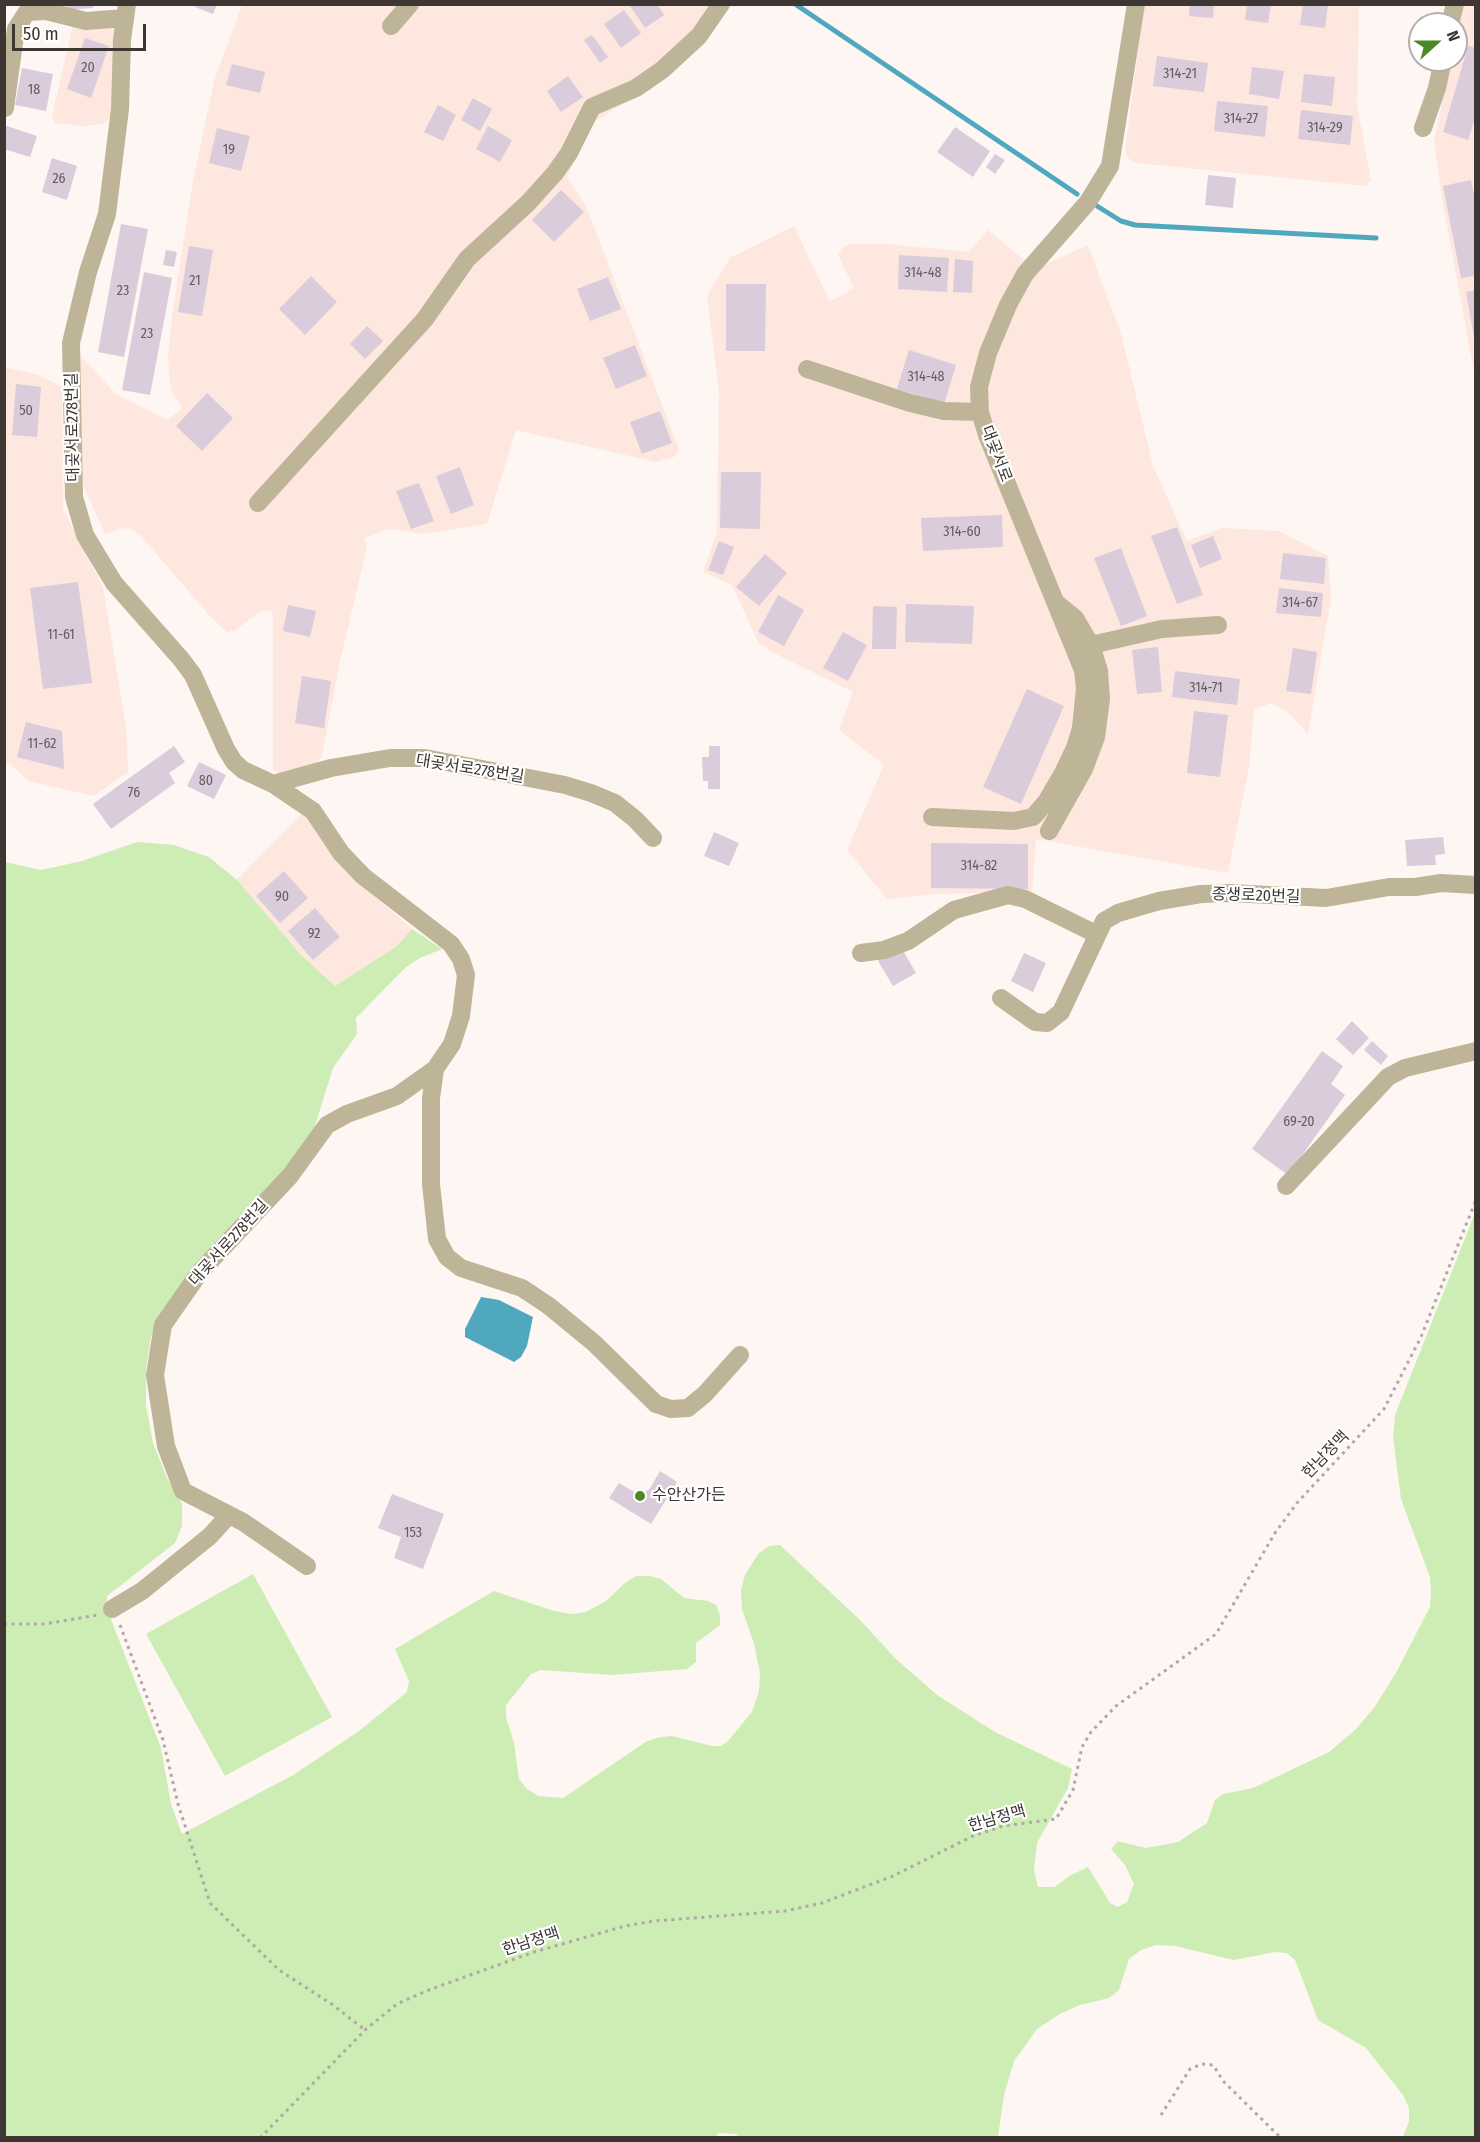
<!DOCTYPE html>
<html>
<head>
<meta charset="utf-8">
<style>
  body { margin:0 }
  #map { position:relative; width:1480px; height:2142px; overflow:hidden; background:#fef6f3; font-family:"Fira Sans Condensed",sans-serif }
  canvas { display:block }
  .frame { position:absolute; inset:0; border:6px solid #3e3633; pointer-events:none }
  .north { position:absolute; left:1408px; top:12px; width:60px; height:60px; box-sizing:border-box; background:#fff; border:2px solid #b2afad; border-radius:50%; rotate:69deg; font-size:16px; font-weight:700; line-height:24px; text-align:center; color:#3e3633 }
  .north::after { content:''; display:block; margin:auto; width:21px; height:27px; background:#4b8928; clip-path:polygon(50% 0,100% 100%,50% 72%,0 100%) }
  .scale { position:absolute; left:12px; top:24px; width:134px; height:27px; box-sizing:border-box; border:3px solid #3e3633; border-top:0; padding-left:8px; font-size:18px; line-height:21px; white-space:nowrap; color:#3e3633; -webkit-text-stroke:4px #fff; paint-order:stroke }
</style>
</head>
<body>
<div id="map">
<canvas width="1480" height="2142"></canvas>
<div class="frame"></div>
<div class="north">N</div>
<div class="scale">50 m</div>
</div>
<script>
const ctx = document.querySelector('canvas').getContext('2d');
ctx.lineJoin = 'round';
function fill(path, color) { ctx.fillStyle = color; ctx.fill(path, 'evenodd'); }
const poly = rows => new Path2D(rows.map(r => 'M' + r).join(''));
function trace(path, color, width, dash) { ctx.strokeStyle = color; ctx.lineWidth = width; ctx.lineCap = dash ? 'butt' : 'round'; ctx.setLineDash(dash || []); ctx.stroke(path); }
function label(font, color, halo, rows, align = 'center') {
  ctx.font = font + ' "Fira Sans Condensed","Noto Sans KR",sans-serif'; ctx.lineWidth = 4.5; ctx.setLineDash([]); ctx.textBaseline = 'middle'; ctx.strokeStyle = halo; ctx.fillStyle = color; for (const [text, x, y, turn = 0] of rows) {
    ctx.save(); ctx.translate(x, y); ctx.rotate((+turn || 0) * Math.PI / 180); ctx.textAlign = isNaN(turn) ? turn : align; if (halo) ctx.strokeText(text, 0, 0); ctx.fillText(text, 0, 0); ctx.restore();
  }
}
const built = poly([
  [242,5,731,5,703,42,669,75,594,122,567,177,586,206,679,449,674,457,656,462,516,430,487,524,421,534,396,529,384,530,364,538,367,547,340,661,322,756,317,763,282,774,273,770,273,614,270,610,262,610,234,631,227,632,209,615,141,536,133,530,123,528,105,534,81,480,77,352,116,394,168,420,182,408,172,392,169,376,168,355,173,310,193,181,214,81],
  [1144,5,1359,5,1357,104,1371,181,1365,186,1137,163,1129,159,1125,151],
  [1463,5,1475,5,1475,377,1443,204,1434,141,1451,60,1456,60,1456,36],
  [73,24,117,27,111,118,102,124,83,126,55,123,52,117],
  [794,226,830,302,854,288,838,255,842,248,850,244,887,244,969,252,988,230,1023,259,1044,265,1088,245,1121,334,1153,466,1187,541,1222,528,1279,531,1328,556,1331,598,1308,734,1291,715,1272,703,1254,709,1249,768,1228,873,1036,839,1032,892,934,894,887,899,847,850,884,765,839,730,853,692,772,652,758,642,732,585,703,572,717,532,719,391,707,296,730,258],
  [4,367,39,375,62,387,63,509,103,587,126,727,128,772,94,796,29,781,10,764,5,763],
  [303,812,364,887,412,929,397,946,335,986,301,955,237,880]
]);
const green = poly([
  [137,842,174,845,209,857,237,880,301,955,335,986,397,946,412,929,442,949,420,958,406,967,356,1018,357,1034,333,1068,309,1145,167,1304,151,1337,146,1368,146,1405,153,1443,167,1478,182,1504,182,1526,175,1543,107,1596,107,1609,161,1748,171,1804,182,1834,293,1775,359,1731,407,1692,409,1681,395,1649,494,1591,554,1611,572,1614,586,1612,606,1601,626,1582,636,1576,650,1576,661,1579,684,1598,708,1601,716,1605,720,1615,720,1625,696,1643,696,1662,687,1669,612,1675,541,1670,531,1674,506,1705,506,1717,514,1743,519,1779,527,1789,539,1796,563,1798,647,1741,661,1737,672,1736,712,1746,721,1746,728,1741,752,1712,759,1691,760,1673,754,1644,742,1609,741,1590,745,1575,758,1554,769,1546,780,1545,859,1619,895,1658,937,1695,995,1732,1072,1769,1068,1788,1037,1843,1034,1870,1038,1887,1055,1887,1069,1876,1088,1867,1110,1903,1118,1907,1127,1902,1134,1884,1125,1865,1111,1849,1118,1841,1146,1848,1178,1842,1207,1823,1215,1800,1223,1794,1253,1788,1329,1752,1355,1730,1374,1708,1397,1671,1430,1607,1431,1591,1430,1577,1401,1499,1393,1437,1395,1415,1475,1213,1475,2137,1403,2137,1409,2121,1409,2108,1403,2095,1366,2048,1318,2020,1295,1960,1287,1953,1275,1952,1234,1960,1175,1946,1156,1945,1141,1950,1129,1959,1119,1990,1109,1998,1080,2005,1060,2014,1037,2029,1014,2061,1004,2095,998,2137,739,2138,736,2134,719,2133,714,2138,5,2137,5,862,41,870,82,861],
  [253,1574,332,1717,225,1776,146,1634]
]);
const water = poly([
  [481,1297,499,1300,533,1317,527,1346,521,1357,514,1362,465,1337,465,1329]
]);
const stream = poly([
  [795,4,1077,194],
  [1097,206,1121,221,1135,225,1376,238]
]);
const building = poly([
  [66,4,93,4,93,8,67,10],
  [196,4,217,4,213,14,195,7],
  [632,4,657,4,664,15,645,28,630,6],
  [1190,4,1214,4,1213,18,1189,16],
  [1247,4,1271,4,1268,23,1245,20],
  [1303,4,1328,4,1325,28,1300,25],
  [624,10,641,33,621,48,604,24],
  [592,35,608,57,600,63,584,40],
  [85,38,109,46,91,98,67,89],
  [1468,46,1476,48,1476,115,1468,140,1443,132],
  [1157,56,1208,63,1204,92,1153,86],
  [232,64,265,72,260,93,226,85],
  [1252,67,1284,71,1279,99,1249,94],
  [22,68,53,74,46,111,15,105],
  [1304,74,1335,77,1332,106,1301,102],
  [568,76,583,97,561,112,547,91],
  [473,98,492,109,480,131,461,120],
  [1217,101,1268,106,1265,137,1214,131],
  [438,105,456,115,443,141,424,132],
  [1301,110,1353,116,1350,145,1298,139],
  [4,125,37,136,30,157,4,149],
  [488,126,512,140,500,162,476,149],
  [955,127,990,151,973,177,937,152],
  [217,128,250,136,241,171,209,163],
  [995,154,1005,160,995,174,986,167],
  [52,158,77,166,67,200,42,192],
  [1208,175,1236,178,1233,208,1205,205],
  [1471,180,1476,205,1476,276,1461,278,1443,186],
  [561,190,584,212,554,242,532,220],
  [121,224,148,229,124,357,98,352],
  [189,246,213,250,202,316,178,312],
  [166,250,177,252,174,267,163,265],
  [899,255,949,258,947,292,898,289],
  [955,259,973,261,972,293,953,292],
  [144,272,172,278,150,395,122,390],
  [311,276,337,302,305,335,279,309],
  [608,277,621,309,590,321,577,289],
  [726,284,766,284,765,351,726,351],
  [1476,290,1476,338,1474,338,1466,292],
  [367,326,383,341,365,359,350,344],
  [635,345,647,376,616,389,603,358],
  [909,350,956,365,944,404,897,389],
  [16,384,41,387,37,437,12,435],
  [207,393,233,418,202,451,176,426],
  [660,411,672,443,642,454,630,422],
  [460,467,474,505,451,514,436,476],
  [721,472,761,472,760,529,720,528],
  [419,483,434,521,411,529,396,491],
  [1002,515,1003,547,923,551,921,518],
  [1177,527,1203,595,1177,604,1151,536],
  [1213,536,1222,559,1200,568,1191,545],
  [719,541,734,547,723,575,708,570],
  [1121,548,1147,616,1121,626,1094,558],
  [1283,553,1326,558,1324,584,1280,579],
  [765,554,787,573,759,606,736,587],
  [78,582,92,683,43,689,30,588],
  [1279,588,1323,593,1321,617,1276,613],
  [778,595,804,610,784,646,758,632],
  [906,604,974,606,972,644,905,642],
  [288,605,316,611,310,637,283,631],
  [873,606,897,607,896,649,872,649],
  [843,632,867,645,848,681,823,668],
  [1158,647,1162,692,1137,694,1132,650],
  [1293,648,1317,652,1311,694,1286,691],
  [1175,671,1240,679,1237,705,1172,697],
  [302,676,331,681,324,728,295,723],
  [1027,689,1064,706,1021,804,983,787],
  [1194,711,1228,715,1220,777,1187,773],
  [26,722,62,731,64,769,17,757],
  [174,746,185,762,169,773,175,783,111,829,93,804],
  [709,746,720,746,720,789,708,789,708,781,703,781,702,757,709,757],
  [199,762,226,775,214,799,187,786],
  [714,832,739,843,729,866,704,856],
  [1443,837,1445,854,1435,855,1436,865,1407,866,1405,840],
  [931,843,1028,844,1028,889,931,888],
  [284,871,308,898,280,923,256,896],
  [315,908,340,937,313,960,288,931],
  [901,947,916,973,893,986,878,961],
  [1024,953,1046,963,1033,992,1011,981],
  [1352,1021,1369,1038,1353,1055,1336,1039],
  [1372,1041,1388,1056,1381,1065,1364,1050],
  [1322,1051,1343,1066,1331,1084,1345,1095,1288,1175,1252,1149],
  [660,1471,677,1482,651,1524,609,1498,619,1483,636,1493,649,1490],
  [392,1494,444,1514,423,1569,394,1558,401,1537,378,1528]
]);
const path = poly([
  [4,1624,45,1624,98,1615],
  [120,1625,163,1740,178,1804,210,1903,279,1970,333,2005,365,2030],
  [1161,2115,1190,2069,1202,2064,1213,2065,1224,2082,1281,2138],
  [260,2138,365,2030,397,2004,426,1991,534,1952,625,1926,654,1921,785,1911,822,1903,893,1876,973,1836,1003,1826,1056,1819,1073,1790,1082,1747,1091,1732,1116,1706,1216,1634,1275,1533,1297,1503,1384,1409,1421,1337,1476,1200]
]);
const minor = poly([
  [127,4,122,40,120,109,107,214,88,272,71,343,74,497,85,535,114,583,181,659,193,675,226,749,234,762,243,770,273,784,313,811,341,853,363,876,451,944,461,959,466,975,461,1016,452,1044,435,1069,397,1096,347,1114,327,1125,290,1176,200,1272,163,1325,155,1375,166,1446,183,1491,243,1522,307,1566],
  [1450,24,1455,4],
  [391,26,410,4],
  [5,108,16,29,27,12,46,11,86,21,125,18],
  [1423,128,1437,88,1443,60],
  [807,369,910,403,944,411,980,412],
  [258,503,425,319,467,259,528,203,555,173,569,153,592,107,636,88,662,70,699,36,721,4],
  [1091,645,1162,629,1218,625],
  [273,784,331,768,390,758,425,758,565,785,591,793,615,803,635,819,653,838],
  [932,817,1014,821,1033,817,1046,802,1063,773,1075,748,1081,728,1085,688,1083,670,987,435,980,412,979,387,988,353,1008,305,1025,274,1088,202,1110,166,1136,4],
  [1049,831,1084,769,1096,737,1101,699,1099,671,1091,645,1075,618,1055,602],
  [861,953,884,950,908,941,954,910,1008,895,1025,899,1096,934],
  [1001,998,1035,1022,1047,1023,1061,1012,1104,921,1118,913,1159,901,1201,894,1231,893,1326,898,1389,887,1415,887,1441,883,1476,885],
  [435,1069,431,1098,431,1184,437,1239,447,1257,461,1268,522,1288,549,1306,594,1343,656,1404,671,1409,688,1408,705,1394,740,1355],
  [1286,1186,1388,1077,1405,1068,1476,1051],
  [112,1609,142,1591,210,1536,229,1515]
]);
const markers = [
  [640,1496,6,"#4b8928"]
];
const numberNames = [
  ["20",88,68],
  ["314-21",1180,74],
  ["18",34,90],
  ["314-27",1241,119],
  ["314-29",1325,128],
  ["19",229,150],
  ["26",59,179],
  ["314-48",923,273],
  ["21",195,281],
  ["23",123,291],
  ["23",147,334],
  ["314-48",926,377],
  ["50",26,411],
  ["314-60",962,532],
  ["314-67",1300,603],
  ["11-61",61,635],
  ["314-71",1206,688],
  ["11-62",42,744],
  ["80",206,781],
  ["76",134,793],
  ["314-82",979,866],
  ["90",282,897],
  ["92",314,934],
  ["69-20",1299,1122],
  ["153",413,1533]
];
const streetNames = [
  ["대곶서로278번길",73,427,-91],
  ["대곶서로",996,454,69],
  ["대곶서로278번길",470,769,9],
  ["종생로20번길",1256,896,2],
  ["대곶서로278번길",229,1243,-48],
  ["한남정맥",1326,1455,-46],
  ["한남정맥",997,1819,-16],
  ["한남정맥",531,1942,-18]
];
const poiNames = [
  ["수안산가든",652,1496]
];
fill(built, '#fde7de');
fill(green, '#cdedb4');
fill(water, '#50a8bf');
trace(stream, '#50a8bf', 5);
fill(building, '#daccdb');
trace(path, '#b0a8a5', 3, [3, 4.5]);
trace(minor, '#beb497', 18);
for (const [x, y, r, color] of markers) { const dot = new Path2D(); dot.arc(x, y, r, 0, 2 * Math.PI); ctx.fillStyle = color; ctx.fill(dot); trace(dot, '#fff', 2); }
label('14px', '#655c5d', null, numberNames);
label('16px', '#3e3633', '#fff', streetNames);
label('16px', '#3e3633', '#fff', poiNames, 'left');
</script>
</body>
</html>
